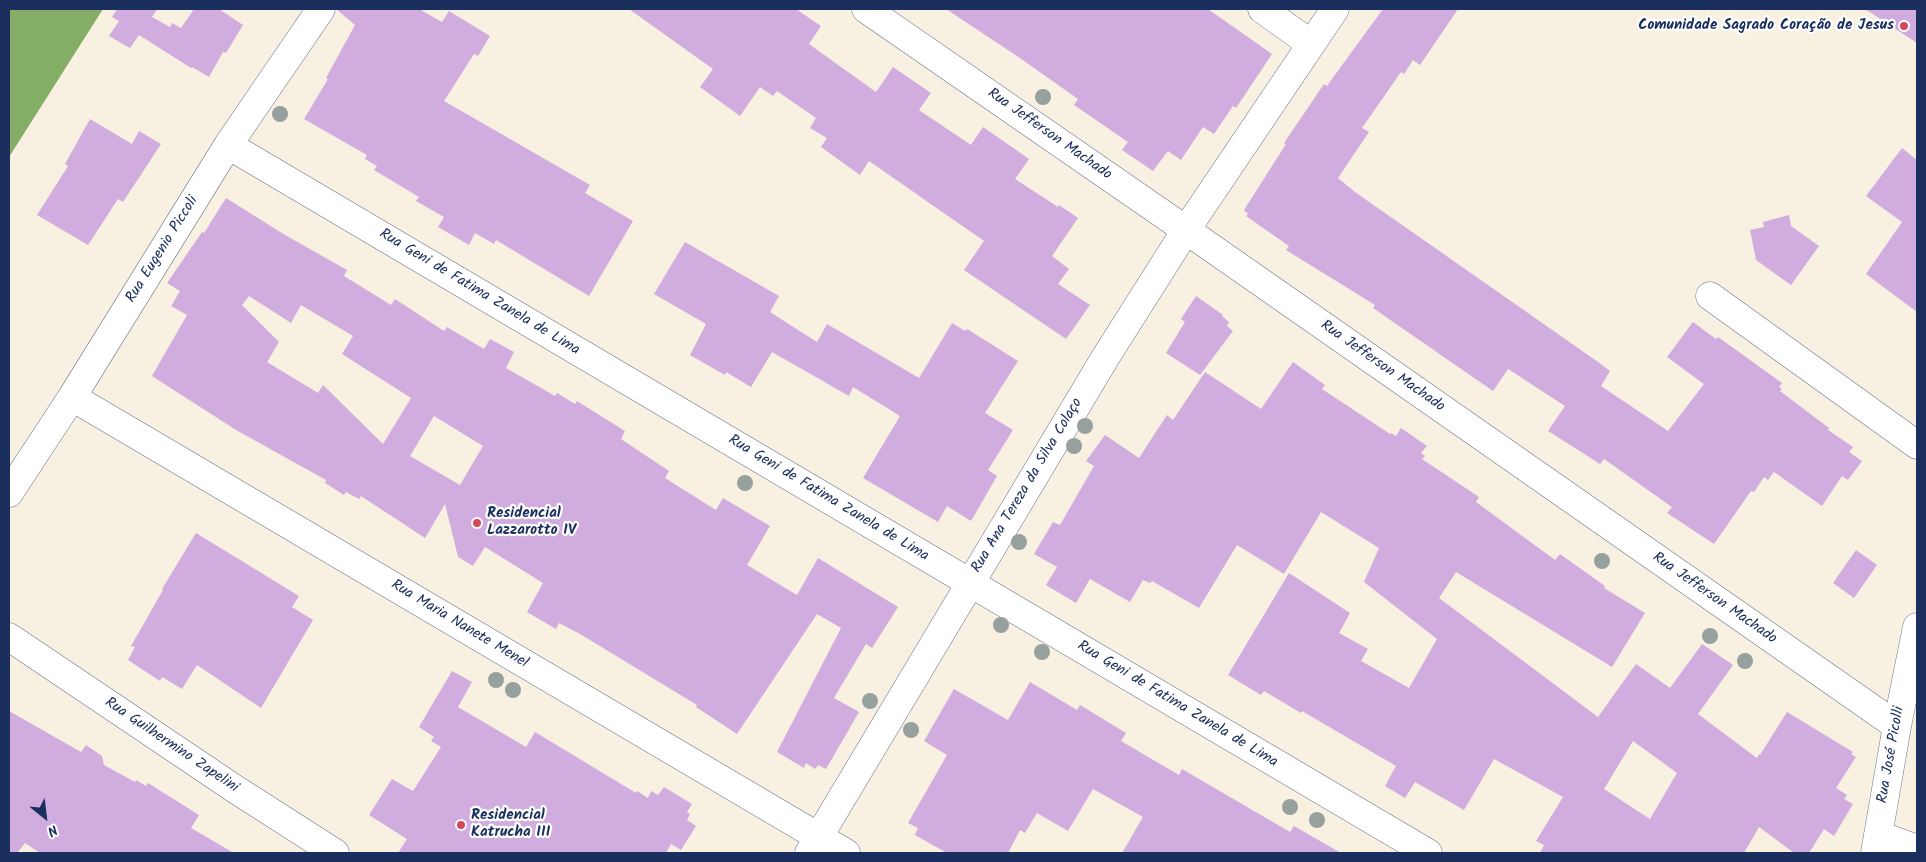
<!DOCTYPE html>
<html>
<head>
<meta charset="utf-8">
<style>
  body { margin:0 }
  #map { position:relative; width:1926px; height:862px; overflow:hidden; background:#f8f0e1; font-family:Kalam,sans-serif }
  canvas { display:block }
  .frame { position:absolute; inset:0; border:10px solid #1b2f5e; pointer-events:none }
  .north { position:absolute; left:20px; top:792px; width:50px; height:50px; -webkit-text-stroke:4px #fff; paint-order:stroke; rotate:151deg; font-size:14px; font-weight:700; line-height:20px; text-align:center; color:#1b2f5e }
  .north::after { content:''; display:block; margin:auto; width:18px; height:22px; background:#1b2f5e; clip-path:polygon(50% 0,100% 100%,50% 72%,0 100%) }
</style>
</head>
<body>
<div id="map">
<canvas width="1926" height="862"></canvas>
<div class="frame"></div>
<div class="north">N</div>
</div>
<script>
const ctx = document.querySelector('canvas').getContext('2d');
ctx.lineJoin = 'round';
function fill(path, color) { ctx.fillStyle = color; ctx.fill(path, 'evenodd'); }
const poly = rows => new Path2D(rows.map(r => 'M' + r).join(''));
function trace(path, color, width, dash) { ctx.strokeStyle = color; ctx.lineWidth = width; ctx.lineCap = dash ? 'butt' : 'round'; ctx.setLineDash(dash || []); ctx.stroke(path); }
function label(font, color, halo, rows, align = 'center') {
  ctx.font = font + ' Kalam,sans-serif'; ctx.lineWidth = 4.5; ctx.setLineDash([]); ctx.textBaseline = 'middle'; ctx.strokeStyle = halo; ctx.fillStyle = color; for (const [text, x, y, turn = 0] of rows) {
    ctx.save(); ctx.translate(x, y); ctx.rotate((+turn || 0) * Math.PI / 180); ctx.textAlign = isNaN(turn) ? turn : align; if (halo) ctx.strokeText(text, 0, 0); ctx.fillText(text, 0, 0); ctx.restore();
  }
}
const forest = poly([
  [9,9,103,9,9,157]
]);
const building = poly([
  [117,9,157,9,152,17,170,27,172,23,181,28,194,9,219,9,243,25,226,53,223,52,209,77,192,67,191,68,139,35,130,48,109,36,119,21,112,17],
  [336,9,419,9,442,22,449,11,490,36,478,56,474,54,444,101,590,185,585,193,633,221,589,296,496,240,494,244,475,233,469,245,438,227,444,217,416,201,419,197,374,170,377,166,365,159,367,155,304,119,328,79,326,78,355,25],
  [629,9,796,9,821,26,809,44,876,92,893,67,931,93,919,110,971,145,983,127,1029,159,1015,179,1058,207,1059,205,1078,218,1052,256,1069,269,1058,284,1090,305,1066,339,964,270,984,241,869,161,860,175,821,147,827,138,810,128,816,118,777,91,773,96,760,87,740,116,700,87,713,69],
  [946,9,1208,9,1272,54,1236,108,1233,106,1214,134,1203,127,1181,160,1168,151,1153,171,1122,150,1128,142,1074,105,1078,99,1017,56],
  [1383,9,1458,9,1420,65,1413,60,1404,74,1401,72,1362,128,1369,132,1338,178,1355,192,1598,362,1610,371,1601,386,1668,431,1704,384,1667,357,1693,322,1716,339,1718,337,1782,383,1779,387,1782,389,1780,391,1829,428,1828,430,1853,447,1849,452,1862,461,1848,480,1842,476,1822,506,1774,472,1768,480,1764,477,1754,492,1751,491,1714,544,1667,513,1672,507,1604,459,1600,464,1548,431,1565,406,1508,369,1493,391,1373,308,1375,305,1286,250,1289,246,1246,216,1248,214,1244,210,1286,144,1284,143,1324,84,1327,86,1337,72],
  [1865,9,1917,9,1917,43],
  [90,119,132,144,139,131,161,144,123,202,118,199,88,245,37,215,68,166,65,164],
  [1902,148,1917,160,1917,312,1866,274,1902,222,1866,196],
  [226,198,285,235,347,270,344,276,391,305,395,299,444,331,447,327,484,349,490,339,514,352,506,368,555,396,557,393,575,404,577,401,625,431,621,439,669,471,665,478,716,510,723,498,770,526,747,565,797,595,818,558,898,607,872,648,866,644,834,698,859,712,826,769,818,765,815,769,806,763,804,768,777,752,841,628,817,614,737,734,696,707,697,705,580,634,559,623,556,629,527,612,543,583,485,547,473,566,458,557,445,504,425,538,361,496,359,499,346,492,344,495,325,483,326,480,236,430,152,376,187,315,171,306,180,291,167,283,202,232,204,233],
  [249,296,291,323,301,305,353,336,342,354,411,398,383,444,323,385,318,393,267,362,279,342,242,305],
  [434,416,483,446,460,485,410,456],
  [1789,215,1791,226,1819,246,1791,285,1756,260,1750,230,1764,227,1763,222],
  [685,242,779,296,770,312,817,342,827,324,919,378,952,323,965,331,967,329,1018,361,985,413,1013,430,988,470,997,476,971,521,947,506,938,522,863,478,900,416,853,387,849,396,772,352,751,387,726,372,725,375,690,355,706,324,654,294],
  [1196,296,1223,315,1222,316,1229,322,1227,326,1233,331,1200,375,1166,353,1185,322,1181,319],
  [1293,362,1325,385,1322,389,1390,434,1391,433,1396,436,1401,428,1427,446,1421,453,1425,456,1422,459,1479,497,1476,502,1555,560,1560,554,1605,586,1604,588,1645,613,1612,667,1456,572,1439,598,1598,717,1636,664,1670,688,1702,644,1733,665,1698,714,1757,758,1759,754,1760,755,1787,712,1853,752,1851,754,1856,757,1836,788,1847,795,1844,799,1853,804,1834,836,1824,829,1809,853,1794,853,1759,827,1744,853,1540,853,1544,845,1536,841,1563,797,1494,759,1464,810,1415,782,1405,798,1385,786,1396,766,1302,711,1301,713,1264,691,1261,695,1228,675,1289,573,1350,613,1339,633,1368,649,1361,661,1409,688,1437,639,1364,582,1379,548,1321,512,1284,574,1237,545,1199,608,1152,581,1150,583,1143,580,1130,602,1090,579,1076,603,1046,585,1057,567,1034,554,1053,522,1060,525,1094,466,1086,461,1105,435,1139,458,1167,415,1173,420,1205,372,1261,409],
  [1633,741,1677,773,1650,819,1604,789],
  [196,533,299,596,292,607,313,620,261,708,197,665,182,689,162,677,160,681,128,660,135,647,131,646,163,590,162,589],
  [1856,550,1877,565,1854,598,1833,583],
  [452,671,472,682,458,707,526,747,535,732,636,793,637,791,648,798,651,791,658,795,664,787,692,804,687,812,690,814,687,820,696,826,681,850,671,844,666,853,398,853,407,839,369,815,392,779,413,791,441,747,431,741,434,737,419,727],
  [1030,682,1077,710,1080,705,1126,733,1121,741,1179,775,1182,769,1290,832,1294,826,1341,853,1122,853,1143,817,1093,789,1068,831,1037,813,1025,833,1020,830,1008,853,947,853,915,835,918,828,908,823,947,755,924,741,954,689,1008,720],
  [9,711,81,752,86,745,102,756,104,765,135,782,136,780,146,786,148,783,199,815,191,828,234,853,40,853,25,843,17,853,9,853]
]);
const minor = poly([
  [866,9,1186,230,1897,726],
  [1262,9,1311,44],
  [228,145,1428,853],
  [1710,296,1917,445],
  [72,397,846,853],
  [9,493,72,397,228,145,321,9],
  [9,637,235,789,335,853],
  [1878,835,1917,849],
  [809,853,1105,358,1186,230,1335,9],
  [1875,853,1897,726,1917,627]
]);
const trees = [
  [1043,97],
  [280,114],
  [1085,426],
  [1074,446],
  [745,483],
  [1019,542],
  [1602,561],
  [1001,625],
  [1710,636],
  [1042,652],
  [1745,661],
  [496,680],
  [513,690],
  [870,701],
  [911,730],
  [1290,807],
  [1317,820]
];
const markers = [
  [1904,26,5,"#d1495b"],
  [477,523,5,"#d1495b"],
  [461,825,5,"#d1495b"]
];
const poiNames = [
  ["Comunidade Sagrado Coração de Jesus",1894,26,"right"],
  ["Residencial",487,514],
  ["Lazzarotto IV",487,531],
  ["Residencial",471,816],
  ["Katrucha III",471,833]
];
const streetNames = [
  ["Rua Jefferson Machado",1049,135,35],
  ["Rua Eugenio Piccoli",163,250,-58],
  ["Rua Geni de Fatima Zanela de Lima",479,293,31],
  ["Rua Jefferson Machado",1382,367,35],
  ["Rua Ana Tereza da Silva Colaço",1028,486,-59],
  ["Rua Geni de Fatima Zanela de Lima",828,499,31],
  ["Rua Jefferson Machado",1714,599,35],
  ["Rua Maria Nanete Menel",459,625,31],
  ["Rua Geni de Fatima Zanela de Lima",1177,705,31],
  ["Rua Guilhermino Zapelini",171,746,34],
  ["Rua José Picolli",1892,755,-80]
];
fill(forest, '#84ae66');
fill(building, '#d1acdf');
trace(minor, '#68738c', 29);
trace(minor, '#fff', 28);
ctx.fillStyle = '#96a09d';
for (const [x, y] of trees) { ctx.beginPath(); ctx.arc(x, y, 8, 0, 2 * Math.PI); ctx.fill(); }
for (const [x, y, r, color] of markers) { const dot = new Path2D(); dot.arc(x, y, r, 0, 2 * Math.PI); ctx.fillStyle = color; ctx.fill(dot); trace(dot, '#fff', 2); }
label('bold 15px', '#1b2f5e', '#fff', poiNames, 'left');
label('15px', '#1b2f5e', '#fff', streetNames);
</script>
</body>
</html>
